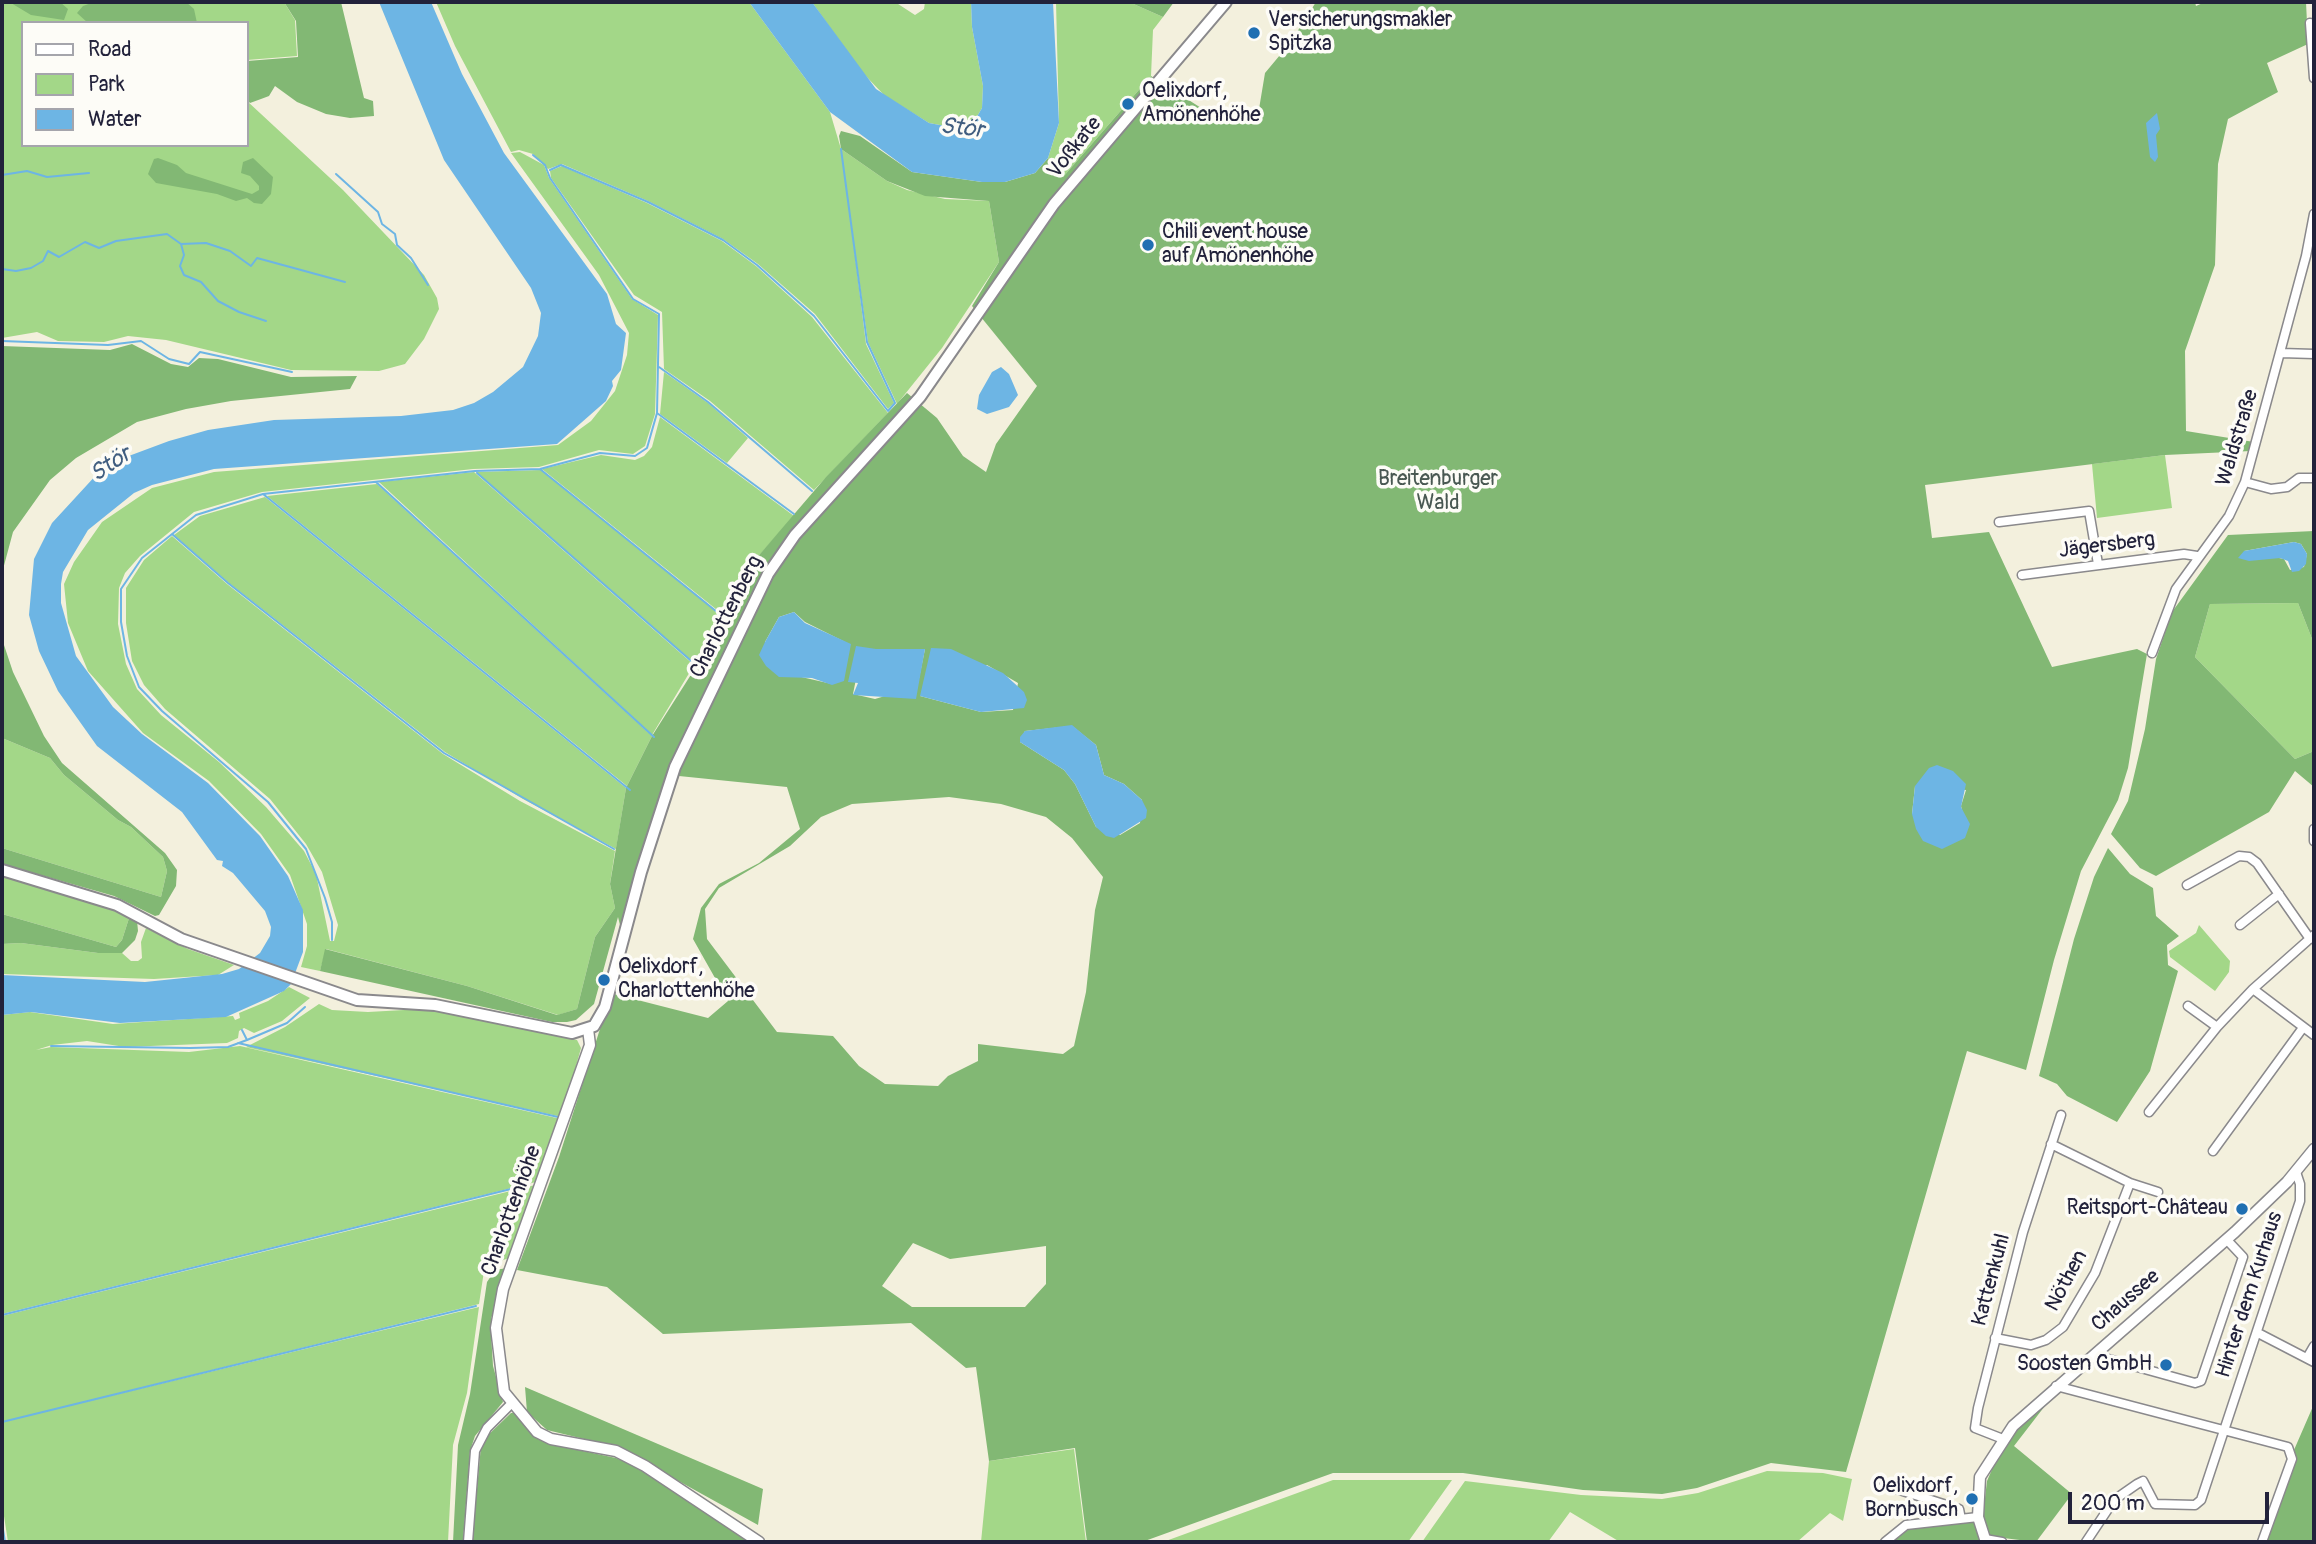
<!DOCTYPE html>
<html>
<head>
<meta charset="utf-8">
<style>
  body { margin:0 }
  #map { position:relative; width:2316px; height:1544px; overflow:hidden; background:#f3f0dd; font-family:Pangolin,sans-serif }
  canvas { display:block }
  .frame { position:absolute; inset:0; border:4px solid #22223b; pointer-events:none }
  .legend { position:absolute; left:21px; top:21px; width:228px; height:126px; box-sizing:border-box; background:#fdfcf7; border:2px solid #a5a5ac; margin:0; padding:9px 12px; list-style:none; font-size:21px; color:#22223b }
  .legend li { display:flex; align-items:center; gap:14px; height:35px }
  .legend b { width:35px; border:2px solid #a5a5ac }
  .scale { position:absolute; left:2068px; top:1492px; width:201px; height:32px; box-sizing:border-box; border:4px solid #22223b; border-top:0; padding-left:9px; font-size:21px; line-height:24px; white-space:nowrap; color:#22223b; -webkit-text-stroke:5px #fdfcf7; paint-order:stroke }
</style>
</head>
<body>
<div id="map">
<canvas width="2316" height="1544"></canvas>
<div class="frame"></div>
<ul class="legend">
<li><b style="height:9px;background:#fff"></b>Road</li>
<li><b style="height:19px;background:#a3d788"></b>Park</li>
<li><b style="height:19px;background:#6db5e4"></b>Water</li>
</ul>
<div class="scale">200 m</div>
</div>
<script>
const ctx = document.querySelector('canvas').getContext('2d');
ctx.lineJoin = 'round';
function fill(path, color) { ctx.fillStyle = color; ctx.fill(path, 'evenodd'); }
const poly = rows => new Path2D(rows.map(r => 'M' + r).join(''));
function trace(path, color, width, dash) { ctx.strokeStyle = color; ctx.lineWidth = width; ctx.lineCap = dash ? 'butt' : 'round'; ctx.setLineDash(dash || []); ctx.stroke(path); }
function label(font, color, halo, rows, align = 'center') {
  ctx.font = font + ' Pangolin,sans-serif'; ctx.lineWidth = 7; ctx.setLineDash([]); ctx.textBaseline = 'middle'; ctx.strokeStyle = halo; ctx.fillStyle = color; for (const [text, x, y, turn = 0] of rows) {
    ctx.save(); ctx.translate(x, y); ctx.rotate((+turn || 0) * Math.PI / 180); ctx.textAlign = isNaN(turn) ? turn : align; if (halo) ctx.strokeText(text, 0, 0); ctx.fillText(text, 0, 0); ctx.restore();
  }
}
const green = poly([
  [2,2,284,2,295,20,297,56,247,60,247,23,23,23,23,145,247,145,247,101,343,190,424,275,437,298,439,309,424,339,405,364,379,371,291,370,166,340,128,336,104,342,58,341,37,332,2,338],
  [436,2,749,2,830,112,841,149,887,181,907,190,945,199,989,201,999,262,942,348,897,404,868,342,850,216,866,344,894,403,888,409,815,314,758,264,723,239,648,201,562,164,548,169,533,154,519,150,511,152,455,46],
  [812,2,895,2,915,15,924,9,925,2,971,2,972,27,983,86,982,108,972,125,956,128,929,123,885,96,860,70],
  [1056,2,1129,2,1163,17,1153,30,1151,76,1063,177,1048,158,1059,123],
  [520,152,544,165,549,178,632,299,658,315,655,414,645,446,633,454,599,450,539,467,473,469,262,492,194,512,140,556,125,573,119,588,118,624,126,664,137,689,161,715,219,762,266,807,304,851,316,874,330,941,334,941,338,925,322,872,306,844,270,799,165,709,144,685,132,661,126,623,126,588,144,560,172,536,227,584,443,754,520,801,615,851,610,884,615,908,595,937,577,1009,558,1015,467,986,326,949,320,971,301,967,307,946,307,924,290,875,261,834,209,781,143,733,88,671,68,623,64,584,74,562,102,522,152,488,214,472,558,445,591,421,615,391,627,355,629,333,599,275,511,153],
  [562,166,647,203,722,241,756,266,812,317,888,413,814,490,710,401,664,369,662,312,634,295,551,178,550,171],
  [664,372,708,403,748,438,727,463,660,414],
  [660,417,794,516,754,561,727,618,542,469,601,455,635,460,644,456,652,447],
  [2165,455,2172,508,2097,518,2092,464],
  [541,470,726,619,695,664,476,472],
  [474,472,694,665,652,735,379,482],
  [377,484,652,736,627,786,267,496],
  [265,497,626,788,616,849,523,799,445,752,229,583,174,535,200,516],
  [2298,603,2314,644,2314,751,2295,759,2195,657,2210,604],
  [2,738,50,758,64,775,118,820,131,827,163,857,167,871,161,897,2,848],
  [2,872,130,915,122,940,116,947,2,914],
  [2199,925,2230,961,2229,972,2215,991,2170,957,2169,951,2196,933],
  [146,928,188,949,234,965,218,975,154,979,2,974,2,944,21,943,98,953,122,953,131,961,138,961,142,958,141,942],
  [289,987,310,998,282,1021,254,1033,244,1028,239,1031,238,1038,227,1043,125,1047,87,1041,52,1045,36,1050,51,1047,189,1052,240,1046,561,1119,536,1182,2,1314,2,1015,30,1012,113,1024,233,1016,235,1020,240,1018,239,1013,268,1001],
  [319,1004,332,1010,368,1012,440,1008,577,1040,581,1048,562,1117,246,1047,285,1027],
  [535,1185,509,1258,492,1264,484,1271,479,1304,31,1415,479,1307,467,1393,453,1445,448,1542,8,1542,2,1503,2,1316],
  [1074,1449,1086,1542,981,1542,989,1461],
  [1767,1471,1823,1473,1852,1479,1843,1521,1830,1513,1797,1542,1620,1542,1570,1512,1548,1542,1422,1542,1465,1481,1581,1495,1662,1499,1698,1493],
  [1333,1480,1452,1480,1408,1542,1163,1542]
]);
const forest = poly([
  [2,2,60,2,68,9,64,20,31,15,11,3],
  [94,2,186,2,194,9,197,23,88,23,77,13,83,6],
  [284,2,341,2,364,98,373,101,374,116,350,118,326,114,297,102,275,86,269,96,261,99,250,103,247,100,247,61,298,57,296,21],
  [1129,2,1174,2,1163,17],
  [1316,2,2195,2,2196,6,2205,2,2306,2,2308,44,2267,63,2278,92,2228,119,2218,164,2215,265,2185,351,2186,431,2254,442,2251,451,2165,455,1925,485,1932,538,1989,532,2052,667,2137,649,2147,654,2128,768,2118,800,2081,871,2054,960,2026,1070,1967,1051,1846,1472,1771,1463,1697,1488,1662,1494,1583,1490,1463,1473,1333,1473,1142,1542,1087,1542,1075,1448,989,1461,976,1367,966,1368,911,1323,663,1334,607,1287,517,1270,559,1157,607,1007,620,925,618,917,594,1004,576,1020,567,1022,552,1022,320,971,325,949,467,986,557,1015,577,1009,595,937,615,908,610,884,626,788,652,736,727,618,754,561,826,477,907,393,937,418,963,456,986,472,996,444,1037,386,972,306,999,262,989,201,925,196,887,181,841,149,839,136,841,131,860,136,912,172,982,182,1005,182,1035,173,1048,158,1063,177,1151,76,1209,113,1258,115,1265,73,1290,43],
  [794,612,805,622,843,641,832,684,797,676,765,642,779,617],
  [862,649,925,649,915,698,885,696,875,699,853,694],
  [987,665,1018,683,1013,710,981,712,920,696],
  [1072,726,1096,745,1104,775,1124,784,1142,800,1140,823,1120,835,1096,827,1075,784,1064,770,1020,742,1025,731],
  [679,776,787,787,800,829,759,863,719,884,701,908,693,939,728,1001,708,1018,614,994,632,910],
  [1915,786,1966,790,1961,806,1963,814,1912,814],
  [949,797,1001,804,1046,817,1072,838,1103,877,1095,910,1086,992,1074,1046,1063,1054,978,1044,978,1061,948,1076,938,1086,885,1084,859,1066,833,1036,777,1032,707,939,705,909,719,888,790,846,821,817,852,804],
  [913,1243,950,1259,1046,1246,1046,1284,1025,1307,912,1307,882,1286],
  [158,158,177,165,186,173,252,194,259,190,259,186,250,176,241,173,243,162,253,158,273,177,271,194,262,204,254,203,247,198,236,201,217,194,156,183,148,174,154,159],
  [132,344,171,364,188,367,199,358,218,359,291,377,357,376,350,389,231,401,186,409,137,422,76,458,50,480,13,532,2,573,2,346,110,350],
  [2314,531,2314,644,2298,603,2210,604,2195,657,2295,759,2314,751,2314,787,2295,771,2269,812,2156,876,2140,868,2111,834,2128,801,2145,729,2156,659,2172,612,2228,535],
  [2294,542,2301,544,2307,554,2304,567,2290,570,2284,559,2244,551],
  [2,639,13,672,44,736,62,763,165,853,177,870,176,886,159,915,155,916,114,896,2,864,2,848,161,897,167,871,163,857,131,827,118,820,64,775,50,758,2,738],
  [2108,848,2130,874,2153,888,2156,916,2179,936,2167,945,2168,965,2178,971,2150,1071,2117,1122,2067,1096,2057,1084,2039,1076,2074,939,2094,877],
  [2,914,116,947,122,940,130,915,137,920,138,931,135,940,122,953,98,953,21,943,2,944],
  [507,1268,491,1319,491,1334,493,1366,503,1402,475,1436,470,1451,463,1542,453,1542,458,1445,470,1394,487,1282,495,1270],
  [525,1387,763,1489,758,1525,617,1447,547,1430,527,1412],
  [2058,1389,2014,1446,2072,1494,2036,1542,1987,1536,1983,1515,1987,1481,2003,1444,2027,1413],
  [2314,1404,2314,1542,2264,1542,2297,1459,2294,1450],
  [511,1413,515,1413,531,1433,550,1444,616,1458,643,1470,749,1542,472,1542,481,1446,485,1438],
  [1975,1520,1981,1542,1892,1542,1909,1529]
]);
const water = poly([
  [379,2,431,2,462,74,504,153,607,294,616,324,626,333,621,370,612,381,613,386,606,401,557,444,214,469,152,485,134,493,88,530,63,572,61,584,61,603,76,656,113,707,142,734,208,783,260,836,288,876,303,910,303,952,291,984,284,991,226,1017,120,1023,31,1012,2,1015,2,975,145,982,222,974,239,969,260,953,270,936,271,927,265,911,233,873,222,866,223,861,217,860,182,812,97,746,58,691,39,651,29,615,34,559,52,523,98,473,118,460,169,441,208,430,274,420,401,416,453,410,474,403,493,392,523,367,538,336,541,313,531,288,444,160],
  [749,2,812,2,876,89,929,123,956,128,972,125,982,108,983,86,972,27,971,2,1053,2,1059,123,1048,158,1035,173,1005,182,982,182,912,172,830,112],
  [2157,113,2160,129,2156,135,2158,157,2155,162,2150,157,2146,123],
  [1001,367,1009,374,1018,395,1009,407,987,414,977,409,979,395,992,372],
  [2294,542,2301,544,2307,554,2306,564,2299,571,2292,572,2288,561,2280,558,2249,561,2238,558,2244,551],
  [794,612,805,623,851,644,844,681,832,685,812,678,779,677,766,666,759,655,765,642,779,617],
  [856,646,876,649,925,649,916,699,853,695,858,683,848,682],
  [931,648,951,649,1003,673,1024,692,1027,700,1024,708,981,712,920,696],
  [1072,725,1096,745,1104,775,1124,784,1142,800,1147,810,1146,818,1114,838,1106,836,1096,827,1075,784,1064,770,1020,742,1020,737,1025,731],
  [1937,765,1953,771,1966,784,1961,807,1970,824,1965,838,1942,849,1923,841,1916,829,1912,814,1915,786,1929,768]
]);
const stream = poly([
  [550,170,561,165,648,202,723,240,757,265,814,316,888,411,895,403,867,342,841,149],
  [336,174,378,212,382,224,395,234,397,245,411,258,428,285],
  [2,175,27,171,47,177,89,173],
  [181,244,184,255,180,266,184,275,201,282,218,301,239,312,266,321],
  [2,269,16,271,31,268,43,261,48,251,59,257,85,242,99,248,116,241,167,234,181,244,206,243,230,251,251,266,257,258,345,282],
  [2,341,108,345,141,341,169,359,189,364,200,352,292,372],
  [659,367,708,402,812,491],
  [657,413,794,514],
  [540,469,727,620],
  [477,473,697,666],
  [376,482,654,737],
  [263,494,630,790],
  [172,534,228,583,444,753,614,849],
  [332,940,332,922,325,898,306,849,268,802,162,711,139,687,127,656,121,622,121,589,142,558,196,515,263,494,475,471,540,469,600,453,635,456,647,448,657,413,659,314,633,299,550,178,545,165,533,155],
  [242,1030,247,1040,287,1023,305,1007],
  [238,1043,558,1117],
  [51,1046,190,1048,228,1047,247,1040],
  [2,1315,519,1187],
  [2,1422,476,1306],
  [2,1523,5,1542]
]);
const minor = poly([
  [2310,23,2314,78],
  [2281,353,2314,354],
  [2245,482,2271,489,2287,487,2299,478,2314,478],
  [1999,522,2089,511,2098,564],
  [2022,575,2184,554,2197,556],
  [2152,653,2176,589,2229,516,2245,482,2306,256,2314,214],
  [2314,829,2314,841],
  [2187,885,2239,856,2249,857,2257,863,2310,939],
  [2240,925,2279,894],
  [2314,935,2253,989,2314,1035],
  [2188,1006,2217,1027],
  [2149,1112,2217,1027,2253,989],
  [2213,1151,2302,1029],
  [2130,1183,2158,1192],
  [2258,1333,2314,1362],
  [1995,1338,2031,1345,2046,1340,2063,1327,2095,1273,2130,1183,2051,1144],
  [2094,1355,2195,1383,2201,1381,2243,1257,2227,1240],
  [2307,1358,2314,1346],
  [2056,1386,2288,1447,2292,1459,2262,1542],
  [2003,1439,1975,1428,1978,1408,2023,1232,2061,1115],
  [1884,1485,1959,1509,1961,1519],
  [1985,1539,2002,1542],
  [468,1542,475,1451,487,1428,512,1403],
  [1885,1542,1906,1525,1978,1517],
  [2086,1542,2114,1500,2137,1484,2143,1481,2155,1504,2195,1505,2201,1500,2300,1201,2300,1184,2296,1172]
]);
const tertiary = poly([
  [588,1029,590,1045,503,1289,496,1328,504,1392,537,1432,551,1439,616,1451,645,1466,759,1542],
  [1986,1542,1978,1517,1980,1477,2013,1426,2235,1232,2287,1182,2314,1149]
]);
const secondary = poly([
  [2,870,117,905,181,939,357,1000,435,1005,572,1033,594,1026,605,1007,641,872,675,767,768,574,795,535,920,397,1054,204,1226,2]
]);
const markers = [
  [1254,33,7,"#1f6fb2"],
  [1128,104,7,"#1f6fb2"],
  [1148,245,7,"#1f6fb2"],
  [604,980,7,"#1f6fb2"],
  [2242,1209,7,"#1f6fb2"],
  [2166,1365,7,"#1f6fb2"],
  [1972,1499,7,"#1f6fb2"]
];
const poiNames = [
  ["Versicherungsmakler",1268,21],
  ["Spitzka",1268,45],
  ["Oelixdorf,",1142,92],
  ["Amönenhöhe",1142,116],
  ["Chili event house",1162,233],
  ["auf Amönenhöhe",1162,257],
  ["Oelixdorf,",618,968],
  ["Charlottenhöhe",618,992],
  ["Reitsport-Château",2228,1209,"right"],
  ["Soosten GmbH",2152,1365,"right"],
  ["Oelixdorf,",1958,1487,"right"],
  ["Bornbusch",1958,1511,"right"]
];
const streetNames = [
  ["Voßkate",1075,148,-51],
  ["Waldstraße",2238,438,-73],
  ["Jägersberg",2107,546,-7],
  ["Charlottenberg",727,617,-63],
  ["Charlottenhöhe",512,1211,-70],
  ["Kattenkuhl",1992,1280,-75],
  ["Nöthen",2067,1281,-62],
  ["Hinter dem Kurhaus",2250,1295,-72],
  ["Chaussee",2126,1301,-41]
];
const parkNames = [
  ["Breitenburger",1438,480],
  ["Wald",1438,504]
];
const waterNames = [
  ["Stör",962,129,6],
  ["Stör",111,465,-34]
];
fill(green, '#a3d788');
fill(forest, '#82b874');
fill(water, '#6db5e4');
trace(stream, '#6db5e4', 2);
trace(minor, '#8a898c', 11);
trace(tertiary, '#8a898c', 13);
trace(secondary, '#8a898c', 14);
trace(minor, '#fff', 8);
trace(tertiary, '#fff', 10);
trace(secondary, '#fff', 10);
for (const [x, y, r, color] of markers) { const dot = new Path2D(); dot.arc(x, y, r, 0, 2 * Math.PI); ctx.fillStyle = color; ctx.fill(dot); trace(dot, '#fdfcf7', 2.5); }
label('21px', '#22223b', '#fdfcf7', poiNames, 'left');
label('21px', '#22223b', '#fdfcf7', streetNames);
label('21px', '#495852', '#fdfcf7', parkNames);
label('italic 23px', '#405d7f', '#fdfcf7', waterNames);
</script>
</body>
</html>
